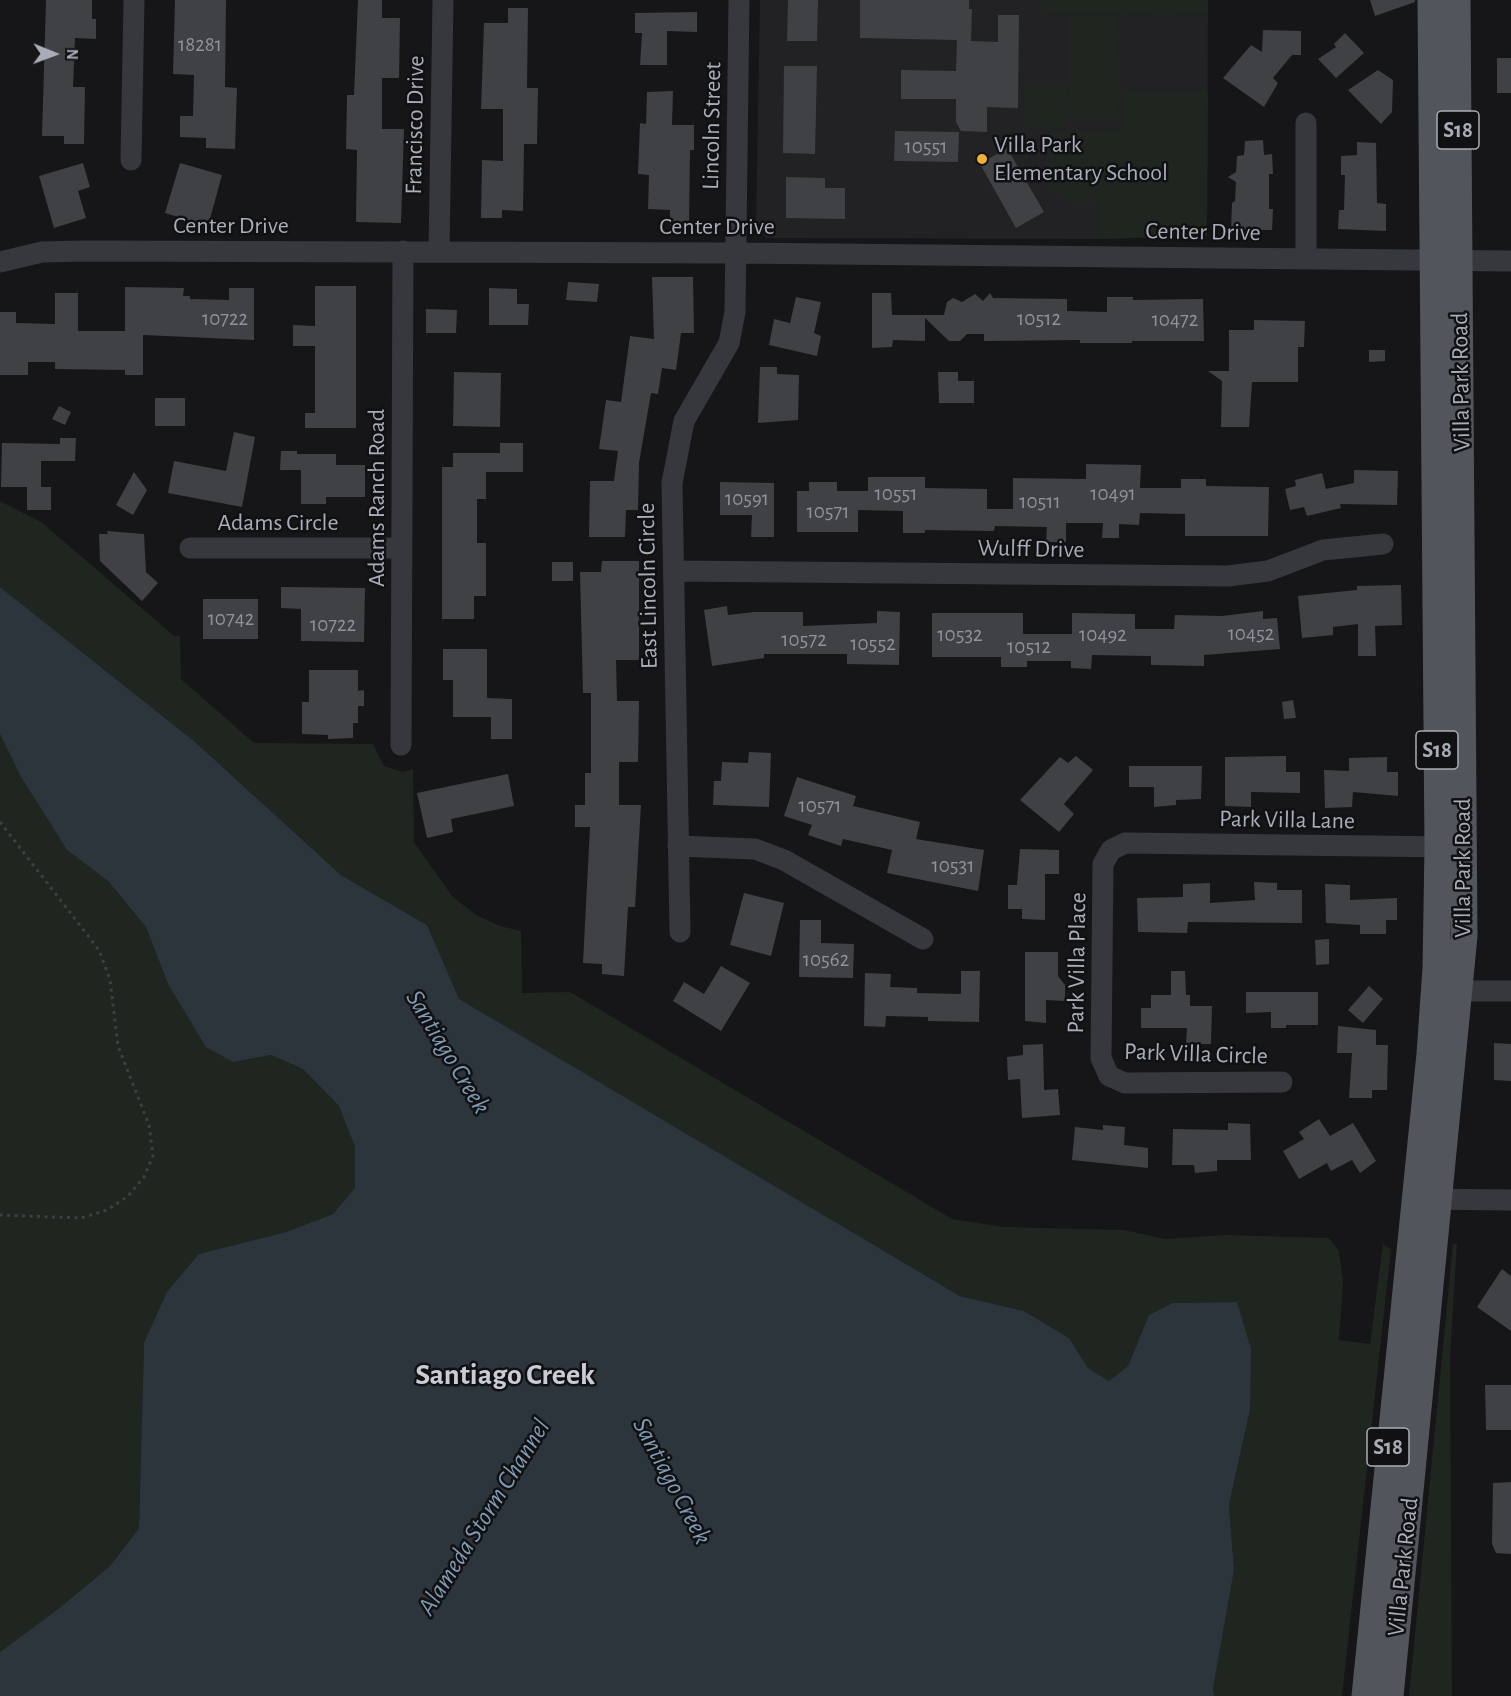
<!DOCTYPE html>
<html>
<head>
<meta charset="utf-8">
<style>
  body { margin:0 }
  #map { position:relative; width:1511px; height:1696px; overflow:hidden; background:#161618; font-family:"Alegreya Sans",sans-serif }
  canvas { display:block }
  .north { position:absolute; left:24px; top:24px; width:60px; height:60px; -webkit-text-stroke:4px #111113; paint-order:stroke; rotate:91deg; font-size:16px; font-weight:700; line-height:24px; text-align:center; color:#a8adb8 }
  .north::after { content:''; display:block; margin:auto; width:21px; height:27px; background:#a8adb8; clip-path:polygon(50% 0,100% 100%,50% 72%,0 100%) }
</style>
</head>
<body>
<div id="map">
<canvas width="1511" height="1696"></canvas>
<div class="north">N</div>
</div>
<script>
const ctx = document.querySelector('canvas').getContext('2d');
ctx.lineJoin = 'round';
function fill(path, color) { ctx.fillStyle = color; ctx.fill(path, 'evenodd'); }
const poly = rows => new Path2D(rows.map(r => 'M' + r).join(''));
function trace(path, color, width, dash) { ctx.strokeStyle = color; ctx.lineWidth = width; ctx.lineCap = dash ? 'butt' : 'round'; ctx.setLineDash(dash || []); ctx.stroke(path); }
function label(font, color, halo, rows, align = 'center') {
  ctx.font = font + ' "Alegreya Sans",sans-serif'; ctx.lineWidth = 5; ctx.setLineDash([]); ctx.textBaseline = 'middle'; ctx.strokeStyle = halo; ctx.fillStyle = color; for (const [text, x, y, turn = 0] of rows) {
    ctx.save(); ctx.translate(x, y); ctx.rotate((+turn || 0) * Math.PI / 180); ctx.textAlign = isNaN(turn) ? turn : align; if (halo) ctx.strokeText(text, 0, 0); ctx.fillText(text, 0, 0); ctx.restore();
  }
}
const built = poly([
  [760,0,1208,0,1207,236,1099,239,766,238,756,226]
]);
const green = poly([
  [1042,0,1208,0,1208,14,1042,13],
  [1069,16,1118,16,1119,119,1069,119],
  [1067,84,1068,126,1025,127,1025,85],
  [1125,92,1208,92,1207,236,1099,239,1099,201,1074,202,1047,187,1046,132,1125,131],
  [0,501,41,522,174,636,180,636,181,679,254,743,373,744,384,766,403,772,413,769,414,842,452,896,476,915,500,926,521,931,522,993,570,992,952,1219,1004,1227,1124,1230,1165,1239,1225,1235,1329,1238,1339,1251,1343,1281,1339,1340,1370,1344,1383,1244,1391,1249,1342,1696,1214,1696,1213,1689,1234,1570,1229,1505,1250,1410,1237,1302,1172,1303,1149,1315,1128,1366,1109,1381,1088,1368,1069,1338,1024,1311,960,1296,458,999,427,925,341,875,194,741,0,587],
  [0,734,21,777,67,850,108,881,146,927,168,984,233,1062,271,1055,303,1069,339,1106,355,1147,355,1189,333,1214,286,1232,144,1343,139,1528,110,1566,58,1609,0,1652],
  [1453,1244,1457,1244,1450,1357,1452,1696,1409,1696]
]);
const water = poly([
  [0,587,194,741,341,875,427,925,459,999,960,1296,1024,1311,1069,1338,1088,1368,1109,1381,1128,1366,1149,1315,1172,1303,1237,1302,1251,1349,1250,1410,1229,1505,1234,1570,1213,1689,1214,1696,0,1696,0,1652,58,1609,110,1566,139,1528,144,1343,167,1292,199,1254,286,1232,333,1214,355,1188,355,1147,339,1106,303,1069,271,1055,233,1062,206,1047,168,984,146,927,108,881,67,850,21,777,0,734]
]);
const building = poly([
  [46,0,92,0,92,19,96,19,96,39,75,38,73,87,85,87,84,144,64,144,64,136,42,136],
  [175,0,226,0,225,87,237,88,235,149,206,148,206,138,180,137,180,116,193,116,194,75,173,74],
  [358,0,382,0,382,18,400,18,399,78,382,78,382,129,404,129,401,223,356,222,357,150,346,149,347,95,354,95],
  [788,0,818,0,817,41,787,41],
  [860,0,969,0,969,9,972,9,971,41,998,42,998,15,1019,15,1018,108,987,107,987,132,961,131,956,122,956,99,901,99,901,70,956,71,957,40,860,38],
  [1370,0,1415,0,1415,2,1375,16],
  [508,8,528,8,527,88,538,88,537,144,524,144,523,211,502,210,502,218,481,218,482,160,503,161,503,109,481,109,484,23,508,23],
  [697,12,697,32,667,31,667,65,640,65,642,33,635,33,635,13],
  [1263,30,1301,31,1301,55,1292,55,1273,78,1278,83,1264,107,1223,78,1251,45,1262,52],
  [1345,33,1364,53,1336,78,1318,59,1336,47,1334,44],
  [1497,58,1511,58,1511,93,1497,93],
  [784,66,817,66,815,154,783,153],
  [1378,70,1393,80,1392,112,1381,124,1348,90],
  [673,91,672,125,694,125,694,150,690,150,689,226,670,226,670,210,648,209,649,175,638,174,640,123,646,124,647,92],
  [895,131,959,132,958,162,894,161],
  [1263,140,1264,155,1272,154,1273,174,1269,174,1269,209,1273,209,1272,230,1231,230,1232,203,1235,201,1236,182,1228,177,1236,172,1237,156,1244,155,1245,141],
  [1357,142,1376,143,1377,203,1386,204,1386,231,1338,229,1339,210,1344,210,1345,175,1341,175,1341,156,1357,155],
  [1007,148,1044,212,1016,228,980,164],
  [83,163,90,187,78,191,86,218,54,228,39,176],
  [180,163,222,175,208,226,165,213],
  [786,177,825,178,825,188,845,188,845,219,786,218],
  [652,277,693,277,694,333,681,333,676,370,662,368,658,394,651,393,639,463,638,510,626,510,625,537,589,537,590,481,614,481,618,451,599,449,606,400,621,402,630,336,654,339],
  [568,282,599,284,597,302,566,300],
  [315,286,356,286,356,428,305,428,305,413,315,413,315,346,293,346,293,325,315,326],
  [125,287,184,288,183,296,190,296,190,299,229,300,229,288,254,288,254,340,143,335,143,375,125,375,125,370,55,369,55,362,28,362,28,375,0,375,0,312,16,312,16,323,55,324,55,293,78,293,78,331,125,331],
  [489,288,517,289,517,304,529,304,528,325,489,325],
  [872,293,891,293,892,315,944,315,947,302,953,298,962,302,975,294,983,301,990,293,993,298,1067,299,1067,311,1107,312,1107,297,1133,297,1133,300,1203,299,1204,341,1132,341,1132,343,1080,343,1080,340,984,341,984,334,967,334,960,341,949,341,925,318,925,341,893,340,892,347,872,348],
  [796,297,821,302,814,333,821,336,817,356,769,345,774,319,790,323],
  [426,309,457,310,456,333,426,333],
  [1254,320,1305,321,1304,347,1298,347,1298,382,1252,382,1249,427,1221,427,1222,381,1208,371,1229,371,1229,330,1254,330],
  [1369,350,1385,350,1385,361,1369,362],
  [760,367,777,367,777,374,799,375,798,420,758,423],
  [454,372,501,373,500,427,453,426],
  [938,372,958,372,958,381,974,381,974,403,939,403],
  [155,398,185,398,185,426,155,426],
  [59,406,71,412,65,425,52,419],
  [234,432,255,437,242,507,168,493,174,461,226,471],
  [60,438,76,438,75,461,41,461,41,487,51,487,51,510,27,510,27,487,1,487,2,443,60,444],
  [500,443,523,443,523,472,486,472,486,499,477,499,477,543,486,543,486,596,474,596,474,619,442,619,442,467,453,467,453,453,500,453],
  [281,451,297,451,297,454,336,454,336,465,365,465,365,497,326,497,326,504,301,504,301,470,280,470],
  [1086,464,1141,465,1140,488,1181,488,1181,479,1206,479,1206,486,1269,487,1268,536,1185,536,1185,514,1140,513,1139,525,1119,524,1119,538,1102,538,1103,523,1066,523,1066,542,1046,542,1047,527,995,526,994,531,925,530,925,533,903,533,903,511,858,510,858,532,797,532,797,491,809,491,809,482,837,482,837,491,868,491,868,477,925,477,925,488,987,489,987,509,1013,509,1013,478,1086,479],
  [1354,470,1398,471,1397,505,1340,504,1341,508,1307,516,1304,507,1290,510,1285,489,1296,486,1295,480,1322,473,1326,489,1354,483],
  [134,472,147,490,133,515,116,505],
  [720,482,774,483,774,537,751,537,752,515,720,515],
  [107,531,144,534,146,572,158,583,142,601,100,561,99,534,108,534],
  [602,561,639,561,639,660,616,660,617,701,639,701,638,762,619,762,619,805,641,805,635,907,628,907,624,976,602,974,602,964,583,963,590,827,575,827,575,805,585,805,585,773,591,773,591,693,583,693,580,572,601,572],
  [552,562,573,562,573,581,552,581],
  [1401,585,1402,625,1375,626,1376,656,1358,656,1358,624,1333,627,1333,635,1302,638,1298,596,1357,590,1357,586],
  [281,587,365,588,364,642,301,641,301,609,281,608],
  [203,599,258,599,258,639,203,639],
  [727,606,728,615,754,612,803,612,803,626,877,623,877,611,900,612,899,665,847,664,847,654,764,654,764,658,712,666,704,610],
  [1263,611,1263,619,1277,618,1280,649,1204,655,1204,666,1151,665,1151,656,1092,655,1091,669,1071,668,1071,661,1027,661,1027,667,1001,667,1001,657,932,657,932,613,1023,613,1023,634,1072,634,1072,613,1135,614,1135,629,1174,629,1175,615,1222,616],
  [443,649,487,649,487,698,512,699,512,739,491,739,491,717,453,717,453,680,443,680],
  [309,670,358,670,358,691,364,690,364,706,358,706,358,723,353,723,353,738,328,739,328,735,302,734,302,702,309,702],
  [1293,700,1296,718,1284,719,1282,702],
  [749,752,771,753,769,807,713,805,714,781,721,781,722,762,748,763],
  [1076,756,1093,770,1064,804,1074,814,1059,832,1020,800,1060,757,1068,763],
  [1286,756,1286,772,1300,772,1300,793,1251,792,1251,807,1225,806,1225,757],
  [1387,757,1387,772,1398,772,1398,796,1353,792,1352,807,1325,808,1324,770,1349,771,1349,758],
  [1129,766,1202,766,1201,799,1176,800,1176,805,1154,807,1154,787,1129,787],
  [508,774,514,806,451,819,453,832,427,838,417,793],
  [797,777,856,796,853,806,920,822,916,839,984,850,978,891,887,873,892,850,843,839,841,846,808,835,812,825,784,816],
  [1020,849,1059,850,1059,874,1045,874,1045,920,1022,919,1022,909,1008,909,1008,885,1017,885],
  [1254,882,1277,883,1277,890,1302,890,1302,923,1188,922,1187,933,1138,932,1137,898,1183,897,1183,884,1210,883,1210,903,1255,900],
  [1325,884,1350,885,1350,900,1397,898,1397,920,1386,920,1386,934,1360,934,1360,925,1326,923],
  [744,893,784,903,771,956,730,945],
  [800,920,821,920,821,943,854,944,853,978,799,977],
  [1329,939,1329,964,1316,965,1315,940],
  [1025,952,1058,952,1058,976,1065,985,1065,1001,1046,1000,1046,1023,1025,1021],
  [721,966,750,983,721,1031,673,1001,684,982,704,994],
  [961,971,980,971,979,1022,928,1021,928,1017,886,1016,885,1027,864,1026,865,973,891,974,890,987,917,988,917,993,961,994],
  [1171,971,1185,971,1186,995,1190,995,1190,1006,1212,1006,1211,1044,1186,1044,1187,1028,1141,1028,1141,1008,1151,1008,1151,995,1171,995],
  [1369,986,1383,999,1363,1023,1348,1010],
  [1246,992,1318,992,1318,1025,1286,1025,1286,1028,1271,1028,1271,1012,1246,1013],
  [1338,1026,1376,1030,1376,1045,1388,1045,1387,1090,1372,1090,1372,1098,1349,1098,1352,1053,1337,1053],
  [1494,1043,1511,1044,1511,1081,1494,1080],
  [1043,1044,1044,1090,1058,1089,1060,1115,1022,1118,1020,1079,1008,1080,1007,1057,1023,1055,1023,1045],
  [1319,1119,1330,1136,1353,1123,1376,1161,1360,1173,1352,1160,1331,1171,1327,1163,1299,1179,1283,1151,1304,1139,1299,1132],
  [1228,1123,1250,1124,1251,1160,1217,1160,1217,1171,1195,1173,1194,1165,1172,1165,1173,1129,1228,1130],
  [1103,1125,1125,1127,1124,1145,1148,1148,1148,1168,1072,1160,1075,1127,1103,1130],
  [1502,1269,1511,1276,1511,1331,1477,1307],
  [1485,1385,1511,1385,1511,1430,1486,1430],
  [1511,1482,1511,1554,1496,1553,1492,1544,1493,1483]
]);
const path = poly([
  [0,822,99,950,110,980,118,1046,149,1125,153,1156,144,1177,128,1196,107,1210,81,1218,0,1215]
]);
const minor = poly([
  [131,160,134,0],
  [439,251,443,0],
  [1306,258,1306,123],
  [0,262,42,252,84,251,736,253,1511,261],
  [190,548,402,548],
  [674,571,1228,576,1268,571,1323,550,1383,544],
  [401,745,403,251],
  [678,846,755,849,784,860,923,939],
  [680,932,672,483,684,421,729,343,735,312,739,0],
  [1460,991,1511,991],
  [1282,1082,1125,1083,1109,1076,1101,1058,1103,864,1111,850,1125,843,1452,847],
  [1425,1199,1511,1200]
]);
const major = poly([
  [1365,1696,1430,1054,1436,968,1438,847,1431,0],
  [1390,1696,1464,936,1457,0]
]);
const markers = [
  [982,159,6,"#f2b134"]
];
const numberNames = [
  ["18281",200,45],
  ["10551",926,147],
  ["10722",225,319],
  ["10512",1039,319],
  ["10472",1175,320],
  ["10551",896,494],
  ["10491",1113,494],
  ["10591",747,499],
  ["10511",1040,502],
  ["10571",828,512],
  ["10742",231,619],
  ["10722",333,625],
  ["10452",1251,634],
  ["10532",960,635],
  ["10492",1103,635],
  ["10572",804,640],
  ["10552",873,644],
  ["10512",1029,647],
  ["10571",820,806],
  ["10531",953,866],
  ["10562",826,960]
];
const shields = [
  [1458,130,42],
  [1437,750,42],
  [1388,1447,42]
];
const shieldNames = [
  ["S18",1458,130],
  ["S18",1437,750],
  ["S18",1388,1447]
];
const streetNames = [
  ["Francisco Drive",415,125,-89],
  ["Lincoln Street",712,126,-89],
  ["Center Drive",231,226],
  ["Center Drive",717,227],
  ["Center Drive",1203,232,1],
  ["Villa Park Road",1461,382,-91],
  ["Adams Ranch Road",377,498,-90],
  ["Adams Circle",278,523],
  ["Wulff Drive",1031,549,1],
  ["East Lincoln Circle",648,586,-91],
  ["Park Villa Lane",1287,820,1],
  ["Villa Park Road",1463,868,-90],
  ["Park Villa Place",1077,963,-89],
  ["Park Villa Circle",1196,1054,2],
  ["Villa Park Road",1403,1567,-84]
];
const poiNames = [
  ["Villa Park",994,145],
  ["Elementary School",994,173]
];
const waterNames = [
  ["Santiago Creek",448,1052,59],
  ["Santiago Creek",672,1481,62],
  ["Alameda Storm Channel",484,1517,-58]
];
const districtNames = [
  ["Santiago Creek",505,1375]
];
fill(built, '#222225');
fill(green, '#1e261f');
fill(water, '#2c353c');
fill(building, '#404145');
trace(path, '#3d3f44', 3, [3, 4.5]);
trace(minor, '#37383d', 21);
trace(major, '#53555c', 27);
for (const [x, y, r, color] of markers) { const dot = new Path2D(); dot.arc(x, y, r, 0, 2 * Math.PI); ctx.fillStyle = color; ctx.fill(dot); trace(dot, '#111113', 2); }
label('21px', '#8e929b', null, numberNames);
for (const [x, y, w] of shields) { const box = new Path2D(); box.roundRect(x - w / 2, y - 19, w, 38, 4.5); ctx.fillStyle = '#111113'; ctx.fill(box); trace(box, '#a8adb8', 1.5); }
label('bold 22px', '#a8adb8', null, shieldNames);
label('24px', '#a8adb8', '#111113', streetNames);
label('24px', '#a8adb8', '#111113', poiNames, 'left');
label('italic 26px', '#7f9bb3', '#111113', waterNames);
label('bold 30px', '#c9ccd4', '#111113', districtNames);
</script>
</body>
</html>
